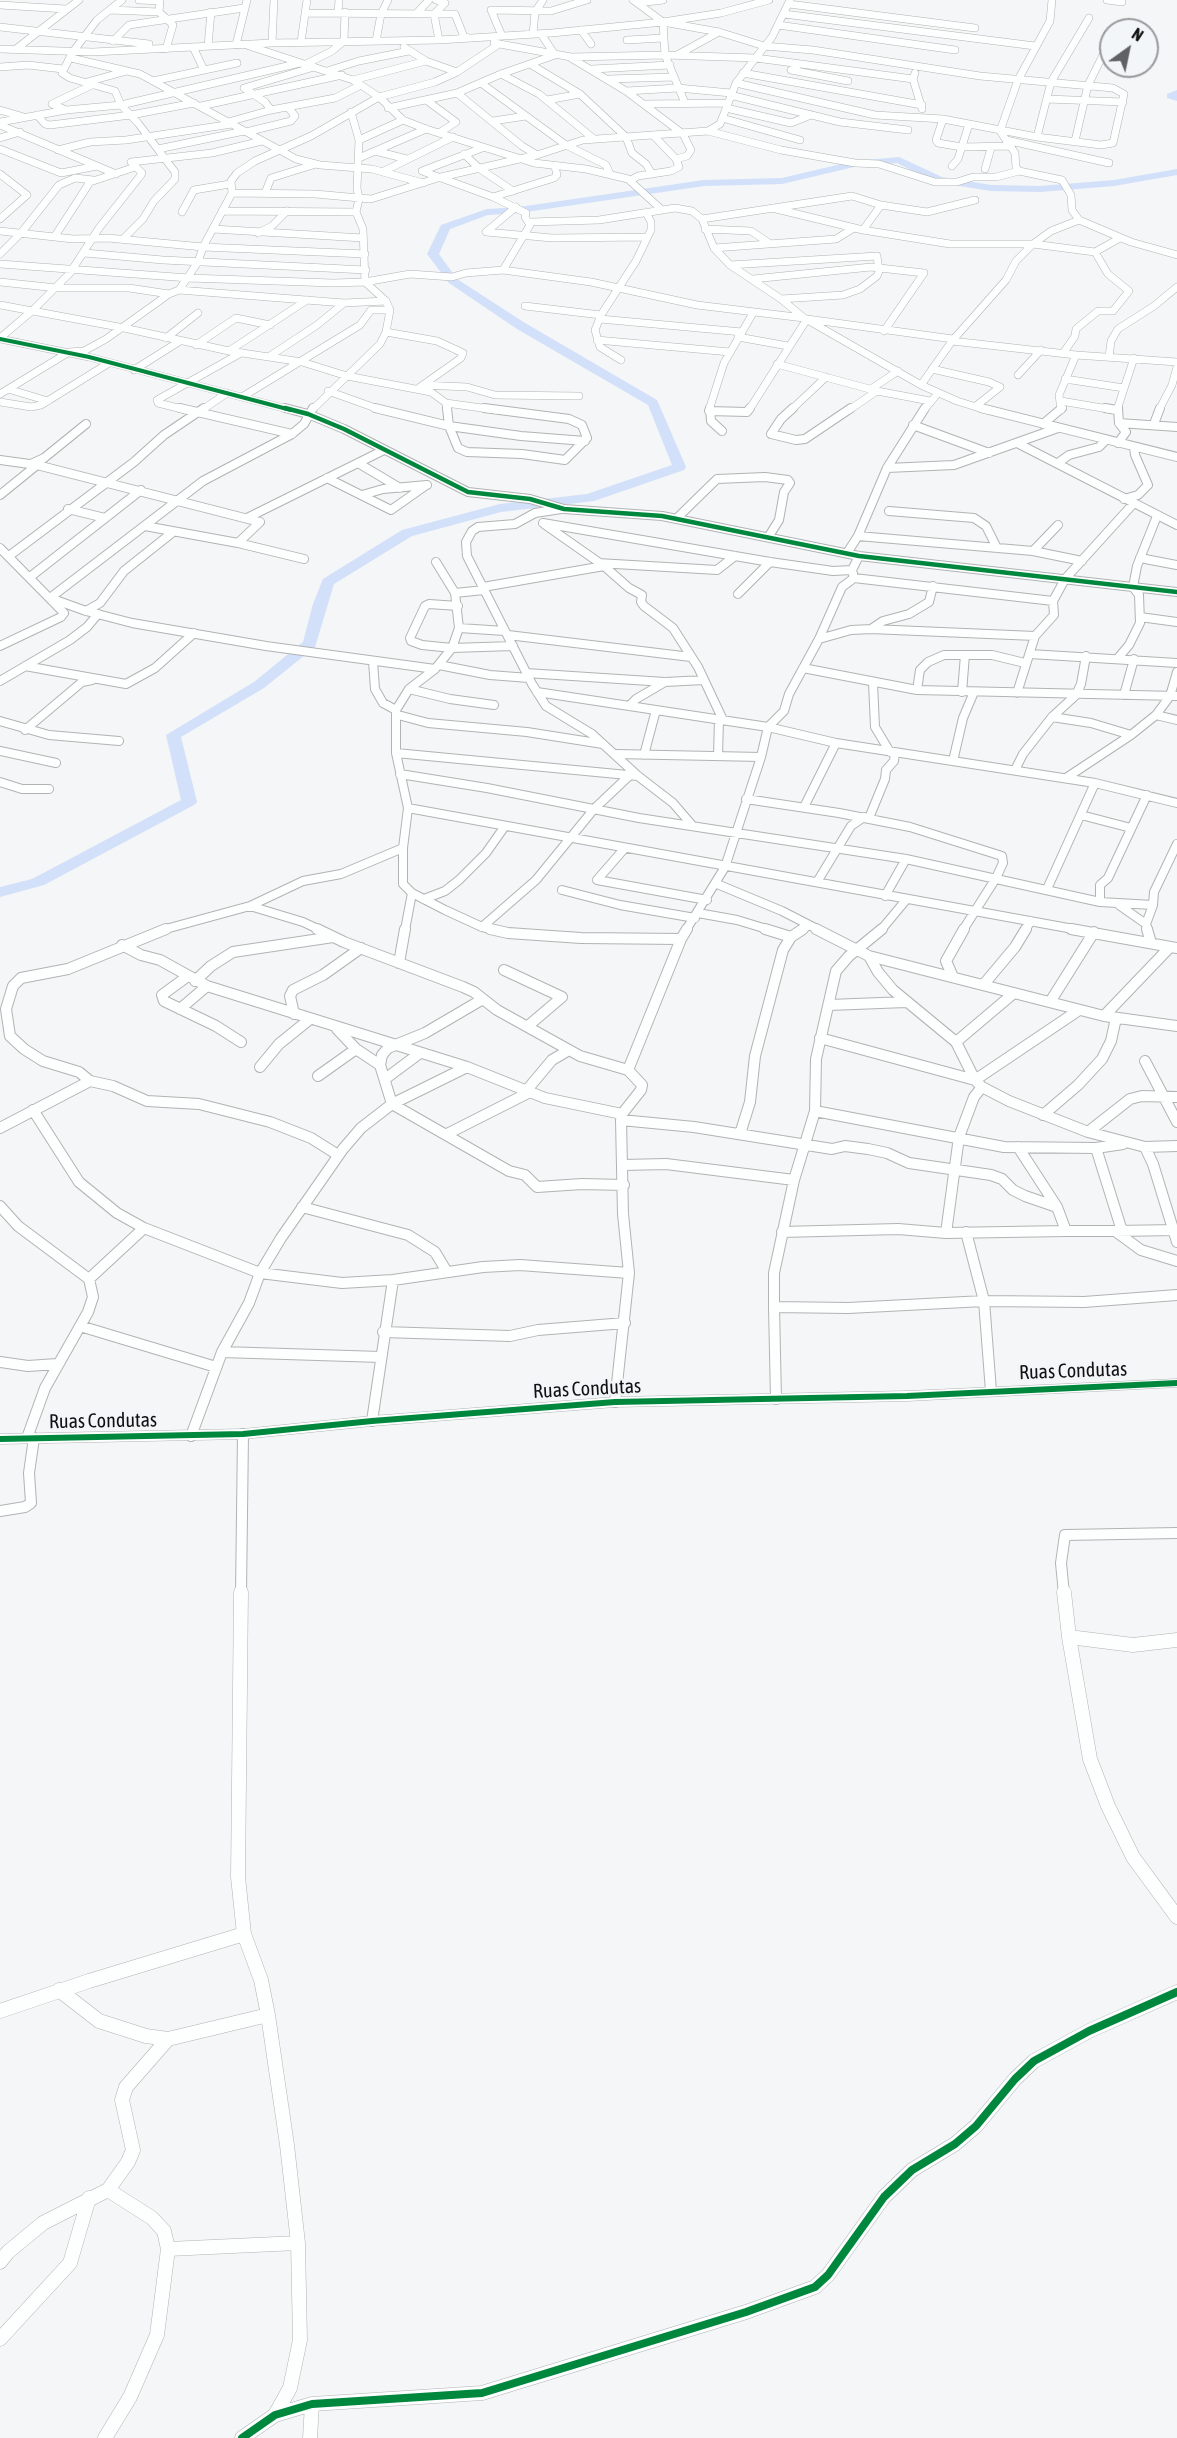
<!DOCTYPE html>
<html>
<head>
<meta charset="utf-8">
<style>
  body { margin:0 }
  #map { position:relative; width:1177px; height:2438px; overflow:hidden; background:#f4f6f7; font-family:"Asap Condensed",sans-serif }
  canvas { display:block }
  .north { position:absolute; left:1099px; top:18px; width:60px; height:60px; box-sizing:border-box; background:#f3f6f8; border:2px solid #989a9c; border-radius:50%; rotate:33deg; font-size:16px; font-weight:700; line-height:24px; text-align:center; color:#101111 }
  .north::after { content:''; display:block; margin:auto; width:21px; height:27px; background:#606162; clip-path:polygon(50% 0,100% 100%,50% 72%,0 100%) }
</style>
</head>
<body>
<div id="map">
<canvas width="1177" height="2438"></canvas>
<div class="north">N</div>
</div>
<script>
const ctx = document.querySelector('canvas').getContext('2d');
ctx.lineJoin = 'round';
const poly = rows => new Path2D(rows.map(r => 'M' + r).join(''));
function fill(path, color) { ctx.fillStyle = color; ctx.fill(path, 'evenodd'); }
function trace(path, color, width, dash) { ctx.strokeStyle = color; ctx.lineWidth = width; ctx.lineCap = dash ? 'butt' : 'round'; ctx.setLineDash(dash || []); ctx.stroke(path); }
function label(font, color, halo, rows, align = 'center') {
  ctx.font = font + ' "Asap Condensed",sans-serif'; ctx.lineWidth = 4.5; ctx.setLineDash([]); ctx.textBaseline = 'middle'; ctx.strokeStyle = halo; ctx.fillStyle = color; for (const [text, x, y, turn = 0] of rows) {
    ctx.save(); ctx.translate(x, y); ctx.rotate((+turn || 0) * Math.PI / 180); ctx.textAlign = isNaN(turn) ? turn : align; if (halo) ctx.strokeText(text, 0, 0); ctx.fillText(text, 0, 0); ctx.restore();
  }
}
const river = poly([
  [1177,90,1177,101,1167,98,1167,94,1177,90],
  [899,157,942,177,991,185,1040,186,1114,180,1177,169,1177,175,1114,186,1040,192,991,191,935,182,897,163,854,167,782,184,704,186,519,213,488,215,450,229,439,254,457,279,525,323,657,400,686,467,684,470,594,501,501,512,412,536,334,584,315,647,264,688,181,737,197,802,194,805,44,885,0,897,0,887,32,879,181,800,166,735,254,682,303,642,313,604,323,579,402,530,500,504,587,494,672,465,648,405,517,329,449,283,427,254,441,225,487,209,519,207,704,180,782,178,854,161,899,157]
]);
const minorFar3 = poly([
  [122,0,97,20,72,53,62,73,70,78,115,91,121,105,138,123,175,172,175,179,154,201,143,219,123,239],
  [139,0,160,1],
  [160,0,159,12,173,25,166,49],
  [633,0,663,22,719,32,764,46,813,50,980,76,1113,88,1124,94,1113,143,1101,145,1037,137,943,119,875,115,736,83],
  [1052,0,1050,21,1018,80,1000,131,1015,153,1016,167,1019,171,1062,180,1071,195,1072,210,1079,220,1131,242,1177,255],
  [1107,0,1122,2],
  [638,3,663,0],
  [789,4,975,28],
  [0,5,66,9],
  [110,10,159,12],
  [338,12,339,0],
  [305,13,434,14,439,40],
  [416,14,429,0],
  [434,14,455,14,464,37,469,38],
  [434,14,445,3,436,0],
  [784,14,1035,46],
  [663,22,665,55,685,103],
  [778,25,955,50],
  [0,27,149,44],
  [581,30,591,44],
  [1117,30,1119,27],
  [533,34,535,12,543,0],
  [502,36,491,10,551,11,587,0],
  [627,40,663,38],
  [113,41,129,25,244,8],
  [376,41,381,14,388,0],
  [301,42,307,0],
  [272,43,274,0],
  [494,43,571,57,665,55,756,58,913,79],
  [236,45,247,0],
  [208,46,211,12],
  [249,46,353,80,379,97,403,120,426,129,534,163,586,169,628,179,662,210],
  [193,47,204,70],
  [404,47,426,61,457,72],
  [0,49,93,52,272,43,439,40,552,33,663,22,721,13,769,0],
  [16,49,79,0],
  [677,55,719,32],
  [71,58,140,74,296,159,320,165,372,169,423,183],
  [571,58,626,91,683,134,691,150,687,156,676,159],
  [306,64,332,51,344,41,345,12],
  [530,64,580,94,626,137,632,153,646,164,652,174],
  [799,64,791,70,848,81],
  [0,67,28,65,63,69],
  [592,69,670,65],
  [327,71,359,61,409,51],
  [743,73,922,105],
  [915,73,913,79,922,109],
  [501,74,539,94,594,139],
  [609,79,674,77],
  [353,80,426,61],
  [153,81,237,63],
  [87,82,127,71],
  [481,83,566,145,606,165,610,174],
  [626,91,678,88,731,93],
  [457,93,522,146,537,155],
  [730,95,840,122,908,130],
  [1047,99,1123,102],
  [426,100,456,122,439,133],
  [547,100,580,94],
  [644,104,727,103],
  [201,106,342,75],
  [388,108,457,93,501,74,555,55,541,34],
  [726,108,791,123,811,115],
  [0,110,24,117],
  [66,110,52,104,94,84],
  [271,110,265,102,244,88,314,67],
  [37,115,45,124,50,125,131,115,194,103],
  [722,118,800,140],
  [943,119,936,140,938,143,962,147,1011,146],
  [493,121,526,116],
  [0,122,66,110,121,105,300,63],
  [228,122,271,110,335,98,361,85],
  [0,125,116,174],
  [708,131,781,150,855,163,879,164,935,182,957,182,973,177,996,177,1019,171],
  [246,132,291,121,295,116,288,107],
  [1037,137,1051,82,1089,18],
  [0,138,20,132],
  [359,140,403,120],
  [1006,140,1109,163],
  [1075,141,1088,85,1111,39],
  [482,148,422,171,493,197,526,213,525,217,530,225,503,270],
  [0,149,61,173,97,166],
  [158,149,244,131],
  [58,150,90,142,126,140,232,124],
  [375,151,407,159],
  [464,154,480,169,513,191],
  [359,158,426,129],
  [952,166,958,159,969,124],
  [985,169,991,148],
  [384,171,453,137],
  [0,174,27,195,0,219],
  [631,180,638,176,671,171,679,167,676,159,654,136],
  [232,193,315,194,371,199,441,177,537,155,583,140,708,131,720,124,736,83,772,37,790,0],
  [265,193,271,178,313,165],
  [493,197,554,178,557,175,555,167],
  [881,205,927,212,975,200],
  [516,207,486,232,552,238,647,237],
  [772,208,863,230,950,244,1033,244,1095,252,1120,238],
  [222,211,356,212],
  [182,212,194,190,230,184],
  [702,219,852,196,881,205,863,230],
  [530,222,599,220,675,208,692,211,702,219,714,248,730,265,781,299,804,318,921,385,957,401,986,410],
  [213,229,363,238],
  [705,229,751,231,769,243],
  [0,231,73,239,108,238,203,247,365,254],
  [258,233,272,226,287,211],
  [55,236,90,182,135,167],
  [714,248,836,239,854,228],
  [85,253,163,260,366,270],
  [0,254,21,233,59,185,75,178,93,180],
  [0,264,189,278,333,283,365,282,410,274,452,277,466,273,503,270,591,282,697,305,804,318],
  [730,265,877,256,879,271,877,276,860,289,843,295,781,299],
  [753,279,871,267,924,273,884,331],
  [0,282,57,288,129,288,169,294],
  [179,290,344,303,386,301],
  [0,305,124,328,229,351,302,362,347,376,431,392,446,403],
  [525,306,601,315],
  [600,319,742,332],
  [386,332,437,341,463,353,461,358,420,387],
  [738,337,788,346],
  [0,338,33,310,70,273,99,228,141,175,142,173,131,162,212,153,262,141],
  [166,338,198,313],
  [0,339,89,357,291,410],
  [597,340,730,352],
  [952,341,1076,355,1177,362],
  [196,345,236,318,270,325],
  [229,351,307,300],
  [1064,352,1075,336,1076,329,1098,311,1113,311,1129,291,1108,274,1095,252],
  [270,356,317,325,344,303],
  [1109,357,1111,341,1118,329,1154,306,1177,287],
  [621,360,600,347,595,330,601,315,636,261,651,230,651,222,646,212],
  [777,364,877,391,930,401],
  [932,369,989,382,1000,387,976,406],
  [134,370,180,341],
  [1018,375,1041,350],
  [1065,379,1124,388],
  [423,385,467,387,495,395,579,396],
  [921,385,952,341,1006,280,1016,261,1033,244,1051,231,1079,220],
  [8,389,48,401],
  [871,389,898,371],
  [328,391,381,410],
  [0,394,69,352,84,351,106,339,169,294,179,290,198,262,203,247,232,193,231,181,237,173,255,161,311,136,379,97,435,82,457,72,499,44],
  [242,397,360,325,371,310,390,310],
  [1061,401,1114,410],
  [0,402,31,407,41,405,109,363],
  [446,403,496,410],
  [446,403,447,410],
  [186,410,158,403,157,400,241,353],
  [202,410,227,393],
  [312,410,380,344,386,332,390,310,386,301,365,282,363,229,356,212,359,199,357,188,359,140,351,112],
  [709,410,724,363,753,313],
  [749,410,807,319,953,339],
  [791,410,826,377],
  [849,410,877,391],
  [924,410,938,393],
  [1061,410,1059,395,1076,355],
  [1117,410,1134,358],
  [1159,410,1172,385,1177,367]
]);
const minorFar2 = poly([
  [180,408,292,434],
  [285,408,308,414,344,429,468,492,530,499,564,509,662,516,859,556,1177,592],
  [375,408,449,426,521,436,585,441],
  [447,408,449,426,458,448,467,452,522,454,565,460,587,438,582,425,569,419,484,408],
  [710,408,711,421,722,431],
  [793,408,781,419,771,434,796,440,805,439,851,408],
  [981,408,1177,457],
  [1105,408,1117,410],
  [1118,408,1119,423,1126,432,1118,443],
  [709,411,747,412,750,408],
  [1119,423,1177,427],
  [1043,424,1062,408],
  [1154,424,1160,408],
  [913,425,989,453],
  [1017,443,1177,525],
  [0,460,37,465,260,522,238,543],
  [358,463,400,488],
  [1058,463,1069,455,1099,447,1106,440],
  [31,464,44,458,86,424],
  [887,468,954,465,1058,428],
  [327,478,391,510,425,486],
  [0,495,37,465],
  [362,495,383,489,427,485],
  [1124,499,1138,495,1148,485,1135,455,1134,447],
  [68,509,105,518],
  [561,509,535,513,515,524,478,527,472,531,466,542,467,556,532,684,546,706,592,734,638,776,673,803,692,825],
  [889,511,974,518,986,526,997,548],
  [247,518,384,450],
  [677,518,717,479,765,477,788,480,790,483,784,492,779,520,769,536],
  [543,523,770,562,833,571,852,570],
  [544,524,604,566,629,588,642,595,641,602,644,606,673,628,698,667,723,720],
  [145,526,238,543,304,559],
  [858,536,1033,551,1082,561],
  [0,548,64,613,61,617,0,646],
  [1033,551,1058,525],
  [847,553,858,536,887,468,925,408],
  [9,556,134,462,164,435,204,408],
  [1140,558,1177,565],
  [436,562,455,593,459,628,452,648,435,669,409,689,396,710,396,753,408,808,403,848,403,884,412,893,445,910,482,927,496,930],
  [598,563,717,570,735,556],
  [30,577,141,490],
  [854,578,1053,601,1065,579,1133,504],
  [483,587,604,566],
  [455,593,484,590],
  [738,594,770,562],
  [50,598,203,481,292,434,304,424,313,408],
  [50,598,86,611,132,623,266,646,435,669],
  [458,606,429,604,425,606,410,638,411,641,422,645,452,648,513,646],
  [86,611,100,603,124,571,173,532],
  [1140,617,1177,622],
  [459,628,505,631],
  [871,629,883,621,909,614,929,602,933,586],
  [508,635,691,657],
  [819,639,851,630,871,629,1035,636],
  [1030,654,1177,663],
  [1118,658,1129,645,1140,623,1139,595,1133,587,1137,566,1157,516],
  [373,661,375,689,383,703,396,710],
  [439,665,490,675,529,678],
  [25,666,126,684,155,668,194,633],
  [803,668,917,690,1177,696],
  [526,673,665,682,704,680],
  [0,681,70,640,87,627,98,614],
  [873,683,875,727,890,752],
  [409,689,450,699,494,705],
  [917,690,920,670,928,662,944,655,992,655,1025,663],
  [537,692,768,727,836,743,1095,783,1177,803],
  [962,692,965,655],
  [1017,693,1035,636,1054,615,1053,601],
  [1124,695,1134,659],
  [629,706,636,699,665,682],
  [398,715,428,723,527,732,603,744],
  [1156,715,1177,720],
  [1052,717,1091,723,1131,735],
  [0,721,49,735,119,741],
  [25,730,82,682,92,680],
  [0,751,56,763],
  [396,753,638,776],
  [616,754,761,757],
  [644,755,656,710],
  [718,756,719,719],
  [953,761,963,718,974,692],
  [1015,770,1023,754,1052,717,1076,695,1081,684,1086,656],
  [400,774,487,788,639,818,906,859,1100,902,1153,905],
  [1066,778,1131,735,1156,715,1170,696,1177,672],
  [0,782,22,789,49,789],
  [746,799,839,813,910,827,1002,856,1003,863,996,878,963,930],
  [804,807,836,743],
  [408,808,1079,930],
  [1081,815,1131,828],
  [869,818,885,779,886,770,894,761,895,752],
  [624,849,597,880,707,900],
  [817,882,851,826,864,817],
  [717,884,782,911,819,930],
  [1047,889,1095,783],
  [562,890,620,905,695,918],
  [885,896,906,859],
  [424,899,445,891,459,880,486,853,505,826],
  [1100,902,1100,885,1108,878,1147,795],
  [1119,905,1146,924],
  [250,906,303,922,320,930],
  [698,913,737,920,770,930],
  [482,927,536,880,594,809,630,775],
  [162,930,250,906,303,881,341,874,403,848],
  [405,930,412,893],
  [686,930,725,867,761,757,768,727,784,711,789,694,819,639,842,587,854,578,852,570,859,556],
  [801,930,809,925],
  [881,930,906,900],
  [1025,930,1031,921],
  [1148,930,1146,924,1153,905,1154,892,1177,844]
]);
const minorFar1 = poly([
  [166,929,68,969,21,978,13,986,6,1009,10,1036,24,1049,43,1061,79,1072,90,1081,113,1086,147,1101,199,1104,270,1122,311,1138,338,1155],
  [317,929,344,942,463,987,474,992,497,1010,580,1056,628,1070],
  [490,929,508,933,581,938,681,939],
  [765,929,791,937],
  [816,929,869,956,878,972,893,990,956,1042,975,1080,982,1087,1009,1101,1088,1132,1145,1147,1153,1164,1177,1242],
  [1071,929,1177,948],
  [1147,929,1151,943],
  [122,945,141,955,160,960,207,986,467,1067,545,1098,622,1114],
  [869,956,1104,1016,1177,1026],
  [399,963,405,929],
  [504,970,562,997,528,1026],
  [188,976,162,995,164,1001,216,1026,241,1042],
  [953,977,946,961,964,929],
  [195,981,211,966,233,952,333,937],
  [984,984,1015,947,1026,929],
  [1050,1002,1094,932],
  [829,1005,906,1002],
  [180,1009,207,986],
  [294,1014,290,996,293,990,323,975,361,948],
  [1104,1016,1170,947],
  [337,1029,356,1049,380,1065,392,1104,509,1171,525,1175,537,1187,582,1184,624,1185],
  [820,1038,975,1080,1079,1010],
  [956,1042,1014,993],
  [1145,1061,1177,1122],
  [380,1065,382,1055,388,1048,425,1033,483,999],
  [260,1067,279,1044,310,1019],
  [318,1076,356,1049],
  [385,1079,420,1053],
  [526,1091,552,1060,569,1050],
  [33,1110,79,1182,117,1213,144,1228,260,1273,342,1283,393,1280,483,1267,520,1265,629,1273],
  [815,1111,1004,1147,1096,1148,1123,1144],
  [1043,1115,1078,1085,1102,1059,1111,1041,1116,1018],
  [621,1120,694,1127,832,1149,845,1146,868,1149,887,1153,909,1163,991,1175,1002,1179,1013,1190,1025,1196,1057,1207,1066,1231,1115,1231,1141,1250,1177,1261],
  [0,1128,90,1081],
  [1088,1132,1130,1099,1142,1096,1177,1097],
  [447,1134,530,1092],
  [740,1134,750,1102,755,1056,783,950,791,937,803,929],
  [1018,1147,1057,1207],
  [1145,1147,1177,1146],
  [1096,1148,1122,1231],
  [623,1165,666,1164,794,1180],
  [0,1206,18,1226,89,1279],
  [302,1207,408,1235,435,1252,447,1272],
  [1115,1231,1177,1230],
  [782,1232,898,1229,946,1233,1066,1231],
  [966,1232,984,1301,991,1391],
  [946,1233,959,1137,974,1097,982,1087],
  [774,1307,774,1273,794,1180,815,1111,816,1059,836,971,849,956,882,929],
  [80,1326,216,1367],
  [383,1332,510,1336,538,1330,625,1323],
  [222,1352,381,1357],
  [0,1362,28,1366,57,1364],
  [776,1399,774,1307,848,1308,984,1301,1084,1302,1177,1295],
  [615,1402,629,1273,623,1214,621,1120,622,1114,641,1090,642,1085,628,1070,681,939,687,929],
  [372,1421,393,1280],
  [191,1436,222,1352,249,1303,260,1273,281,1238,343,1149,361,1128,392,1104,467,1067],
  [27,1438,45,1388,88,1312,93,1297,89,1279,144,1228],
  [0,1511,25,1507,31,1503,29,1473,34,1438],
  [241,1594,243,1434],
  [1064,1594,1061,1563,1065,1535,1177,1533]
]);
const minor = poly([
  [241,1592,238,1877,244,1934,261,1980,268,2015,287,2145,298,2243,300,2340,290,2388,275,2415],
  [1064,1592,1069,1637,1090,1759,1108,1806,1133,1857,1177,1917],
  [1069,1637,1133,1645,1177,1640],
  [59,1990,99,2021,146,2036,168,2039,268,2015],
  [0,2011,89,1981,244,1934],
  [168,2249,298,2243],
  [0,2262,8,2252,43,2223,108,2190,128,2162,133,2150,122,2100,126,2087,168,2039],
  [0,2339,70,2263,89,2198],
  [105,2438,130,2397,157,2335,168,2249,164,2231,152,2218,108,2190],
  [242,2438,275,2415,312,2404,482,2393,746,2312,815,2287,828,2275,884,2197,912,2170,955,2144,976,2126,1015,2079,1034,2061,1089,2031,1177,1992],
  [310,2438,312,2404]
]);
const tertiary = poly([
  [1177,1379,1177,1387,907,1401,615,1407,372,1426,243,1439,0,1444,0,1434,243,1429,372,1416,615,1397,907,1391,1177,1379]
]);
const cyclewayFar3 = poly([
  [0,339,89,357,291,410]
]);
const cyclewayFar2 = poly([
  [285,408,308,414,344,429,468,492,530,499,564,509,662,516,859,556,1177,592]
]);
const cyclewayFar1 = poly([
  [0,1439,243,1434,372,1421,615,1402,907,1396,1177,1383]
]);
const cycleway = poly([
  [242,2438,275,2415,312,2404,482,2393,746,2312,815,2287,828,2275,884,2197,912,2170,955,2144,976,2126,1015,2079,1034,2061,1089,2031,1177,1992]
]);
const streetNames = [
  ["Ruas Condutas",1073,1371,-2],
  ["Ruas Condutas",587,1389,-3],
  ["Ruas Condutas",103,1421,-1]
];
fill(river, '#d2e0fa');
trace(minorFar3, '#b2b3b4', 8);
trace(minorFar2, '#b2b3b4', 10);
trace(minorFar1, '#b2b3b4', 12);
trace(minor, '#b2b3b4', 15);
trace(tertiary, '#b2b3b4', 1);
trace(minorFar3, '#fdfefe', 7);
trace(minorFar2, '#fdfefe', 8);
trace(minorFar1, '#fdfefe', 10);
trace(minor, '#fdfefe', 14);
fill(tertiary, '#fdfefe');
trace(cyclewayFar3, '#00873e', 4);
trace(cyclewayFar2, '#00873e', 4.5);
trace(cyclewayFar1, '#00873e', 6);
trace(cycleway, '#00873e', 8);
label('20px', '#101111', '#f3f6f8', streetNames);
</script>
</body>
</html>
